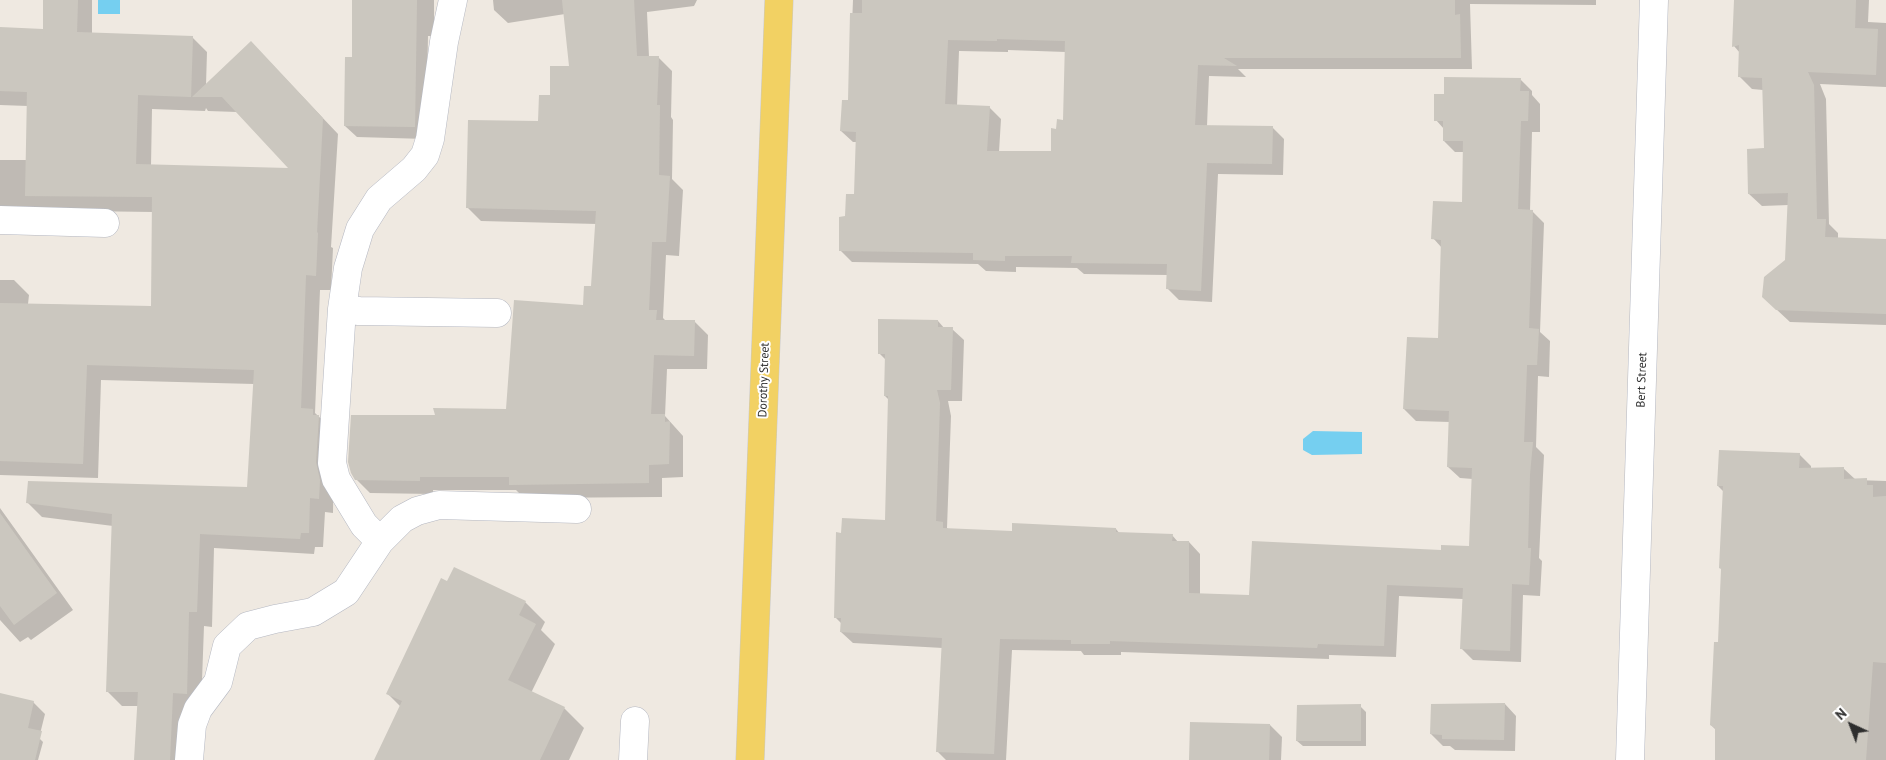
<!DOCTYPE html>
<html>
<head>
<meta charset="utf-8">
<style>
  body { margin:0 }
  #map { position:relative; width:1886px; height:760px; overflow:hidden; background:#efe9e1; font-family:"PT Sans",sans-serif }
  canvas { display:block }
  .north { position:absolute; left:1826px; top:700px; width:50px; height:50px; -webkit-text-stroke:4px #fff; paint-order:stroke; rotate:317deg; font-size:14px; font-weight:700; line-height:20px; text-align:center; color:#2e2e2e }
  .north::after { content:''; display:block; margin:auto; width:18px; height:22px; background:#2e2e2e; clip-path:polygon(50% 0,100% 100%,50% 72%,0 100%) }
</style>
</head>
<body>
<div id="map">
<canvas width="1886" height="760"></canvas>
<div class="north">N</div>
</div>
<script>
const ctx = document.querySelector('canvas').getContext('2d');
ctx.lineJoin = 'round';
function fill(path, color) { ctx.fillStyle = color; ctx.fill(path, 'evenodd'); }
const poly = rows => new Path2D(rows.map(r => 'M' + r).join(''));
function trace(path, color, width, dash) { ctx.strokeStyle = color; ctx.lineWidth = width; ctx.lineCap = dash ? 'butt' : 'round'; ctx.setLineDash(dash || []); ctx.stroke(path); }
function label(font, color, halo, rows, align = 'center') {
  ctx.font = font + ' "PT Sans",sans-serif'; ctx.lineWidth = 4; ctx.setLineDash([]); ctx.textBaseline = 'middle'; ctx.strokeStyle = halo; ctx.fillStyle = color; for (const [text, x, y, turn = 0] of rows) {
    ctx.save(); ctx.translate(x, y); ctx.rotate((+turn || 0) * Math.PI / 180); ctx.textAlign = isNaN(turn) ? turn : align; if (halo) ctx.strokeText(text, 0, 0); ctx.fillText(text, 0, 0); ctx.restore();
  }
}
const water = poly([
  [98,0,120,0,120,14,98,14],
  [1313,431,1362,432,1362,454,1312,455,1303,450,1303,439]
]);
const shadow = poly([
  [45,0,92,0,92,34,192,37,207,52,206,85,266,58,338,134,331,247,333,248,331,290,320,290,315,413,334,431,333,513,325,512,323,547,315,547,314,554,214,548,212,627,204,626,201,708,185,760,136,760,139,706,122,706,107,691,113,526,42,517,27,502,249,488,254,384,101,380,98,478,0,475,0,280,14,280,29,295,28,304,152,307,153,212,9,210,0,226,0,160,27,160,28,106,0,105,0,29,44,30],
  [206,108,208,111,237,112,291,169,151,166,152,109,205,111],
  [353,0,434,0,434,36,428,36,426,139,357,137,345,126,353,59],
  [493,0,697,0,694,6,647,12,649,57,658,57,672,71,671,117,673,120,672,179,683,190,679,256,666,255,663,318,666,321,694,321,708,335,707,369,667,369,665,416,683,436,683,477,662,478,662,497,524,498,516,490,433,490,433,494,370,493,356,479,437,416,507,410,585,306,592,287,597,224,481,221,467,207,540,122,551,96,570,68,565,14,508,23,494,10],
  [853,0,1596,0,1596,5,1470,4,1472,69,1238,69,1246,77,1209,76,1207,126,1272,127,1284,139,1283,175,1218,174,1212,302,1179,300,1167,288,1168,275,1084,274,1077,268,1016,267,1016,272,986,271,978,264,852,262,840,250,847,218,855,195,857,142,853,142,841,131,849,101],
  [1008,50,1066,52,1064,121,1057,130,1052,152,999,152,1001,119,989,107,957,106,959,51,1008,52],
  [1735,0,1869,0,1868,22,1886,23,1886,87,1820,84,1826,99,1829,224,1838,233,1838,239,1886,240,1886,325,1790,322,1776,309,1787,261,1789,205,1762,206,1749,194,1765,149,1763,90,1752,89,1739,76,1740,53,1734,46],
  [1520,79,1532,91,1532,95,1540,104,1540,132,1532,132,1530,211,1532,211,1544,223,1540,332,1550,341,1549,377,1538,376,1536,447,1544,455,1539,558,1542,561,1540,596,1523,595,1521,662,1473,660,1461,648,1463,599,1399,596,1396,657,1329,655,1329,659,1121,652,1121,655,1084,655,1081,651,1012,650,1006,760,946,760,937,751,943,648,853,643,841,632,842,624,835,617,842,535,886,521,889,400,885,396,886,360,879,353,938,321,945,329,952,329,964,340,962,401,948,401,951,416,947,528,950,530,1013,533,1116,529,1120,534,1172,535,1178,542,1189,542,1200,554,1200,594,1251,596,1442,552,1470,547,1473,479,1460,478,1448,467,1450,422,1416,421,1404,409,1439,340,1442,248,1433,238,1463,203,1464,152,1455,152,1444,141,1444,129,1436,120,1445,95],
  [1799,454,1811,466,1811,469,1843,468,1856,480,1886,481,1886,760,1716,760,1716,730,1711,725,1719,643,1724,492,1718,486],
  [0,508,73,610,31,640,28,637,20,642,0,620],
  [525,602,545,622,541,630,555,644,531,693,564,708,584,728,569,760,375,760,401,707,387,693],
  [0,694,33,702,45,714,39,738,43,742,38,760,0,760],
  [1505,704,1516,716,1515,751,1455,750,1450,746,1443,746,1431,734],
  [1360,706,1366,712,1366,746,1303,746,1297,741],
  [1270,725,1282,737,1281,760,1190,760]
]);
const building = poly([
  [43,0,78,0,77,32,193,36,191,97,138,95,136,164,288,168,222,97,192,97,251,41,323,118,317,233,318,232,316,276,306,275,301,408,313,409,313,415,319,415,316,462,320,480,319,499,310,498,309,533,301,533,300,539,200,534,197,612,189,612,187,694,173,693,170,760,134,760,138,692,106,692,112,514,26,503,28,481,247,487,254,370,87,365,83,464,0,461,0,303,151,306,152,197,25,196,27,92,0,91,0,27,43,29],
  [352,0,417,0,415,127,344,126,345,57,352,57],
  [562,0,634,0,637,56,659,56,657,105,660,105,659,175,670,176,666,242,652,242,649,310,657,310,656,320,695,320,694,356,654,355,651,414,665,414,665,422,670,421,669,464,649,465,649,483,509,485,509,477,420,477,420,481,355,480,351,473,348,462,351,415,435,415,433,408,506,409,514,300,583,305,584,286,591,286,596,211,466,208,468,120,538,121,539,95,550,95,550,66,569,66],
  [862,0,1455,0,1455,15,1460,14,1461,58,1224,58,1237,66,1198,65,1195,125,1273,126,1272,164,1207,163,1201,291,1166,289,1167,264,1071,263,1072,256,1005,256,1005,261,973,260,973,253,839,251,839,217,845,216,846,194,854,194,856,132,840,131,842,100,848,100,850,13,862,13],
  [997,39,1065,41,1063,120,1057,119,1056,129,1051,128,1051,151,987,151,990,106,945,104,948,40,997,41],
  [1734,0,1856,0,1855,28,1878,29,1876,75,1808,72,1814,85,1817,219,1826,219,1825,237,1886,239,1886,314,1776,310,1762,297,1764,277,1785,260,1788,193,1748,194,1747,149,1764,148,1762,78,1738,77,1739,45,1732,47],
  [1444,77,1521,78,1520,91,1529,91,1528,121,1521,121,1518,209,1533,210,1529,328,1539,329,1537,365,1527,365,1524,442,1533,442,1530,474,1528,548,1531,548,1529,585,1512,584,1510,651,1460,649,1463,588,1387,585,1384,646,1318,644,1317,648,1110,641,1110,644,1071,644,1071,640,1000,639,994,754,936,752,942,638,840,632,841,618,834,618,836,532,841,533,842,518,885,520,888,396,884,396,885,354,878,354,878,319,938,320,938,327,953,327,951,390,937,390,940,403,936,521,943,522,943,528,1012,531,1012,523,1116,528,1116,532,1173,534,1172,541,1189,541,1189,593,1249,595,1252,541,1441,550,1441,545,1469,546,1472,468,1447,467,1449,411,1403,409,1407,337,1438,338,1441,240,1431,239,1433,201,1462,202,1463,141,1443,141,1443,121,1434,121,1434,94,1444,94],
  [1719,450,1800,453,1799,468,1844,467,1844,479,1867,478,1867,485,1873,485,1873,497,1886,496,1886,663,1873,662,1866,760,1715,760,1715,728,1710,725,1714,642,1718,642,1721,569,1719,568,1723,486,1717,486],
  [0,513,57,593,14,625,0,606],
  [454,567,526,601,519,615,536,624,508,680,565,707,540,760,374,760,402,701,386,694,441,578,447,581],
  [0,693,34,701,28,728,42,731,35,760,0,760],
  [1505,703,1504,740,1442,739,1442,735,1430,734,1431,704],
  [1361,704,1361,741,1296,741,1297,705],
  [1190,722,1270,724,1269,760,1189,760]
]);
const minor = poly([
  [0,220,105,223],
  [342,309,359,311,497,313],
  [380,541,364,525,336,479,332,463,342,309,348,268,360,229,379,199,414,169,425,155,430,139,444,42,453,0],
  [189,760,192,725,198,709,218,682,227,646,248,626,275,619,313,612,346,592,380,541,402,519,417,511,439,505,577,509],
  [633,760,635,721],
  [1630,760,1654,0]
]);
const major = poly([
  [750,760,779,0]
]);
const streetNames = [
  ["Dorothy Street",764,380,-88],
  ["Bert Street",1642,380,-88]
];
fill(water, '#75cff0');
fill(shadow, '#0003');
fill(building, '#cbc7bf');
trace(minor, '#b4b7c1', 29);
trace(major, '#c9c9c9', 29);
trace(minor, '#fff', 28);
trace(major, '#f2d163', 28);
label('12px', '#2e2e2e', '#fff', streetNames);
</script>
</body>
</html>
